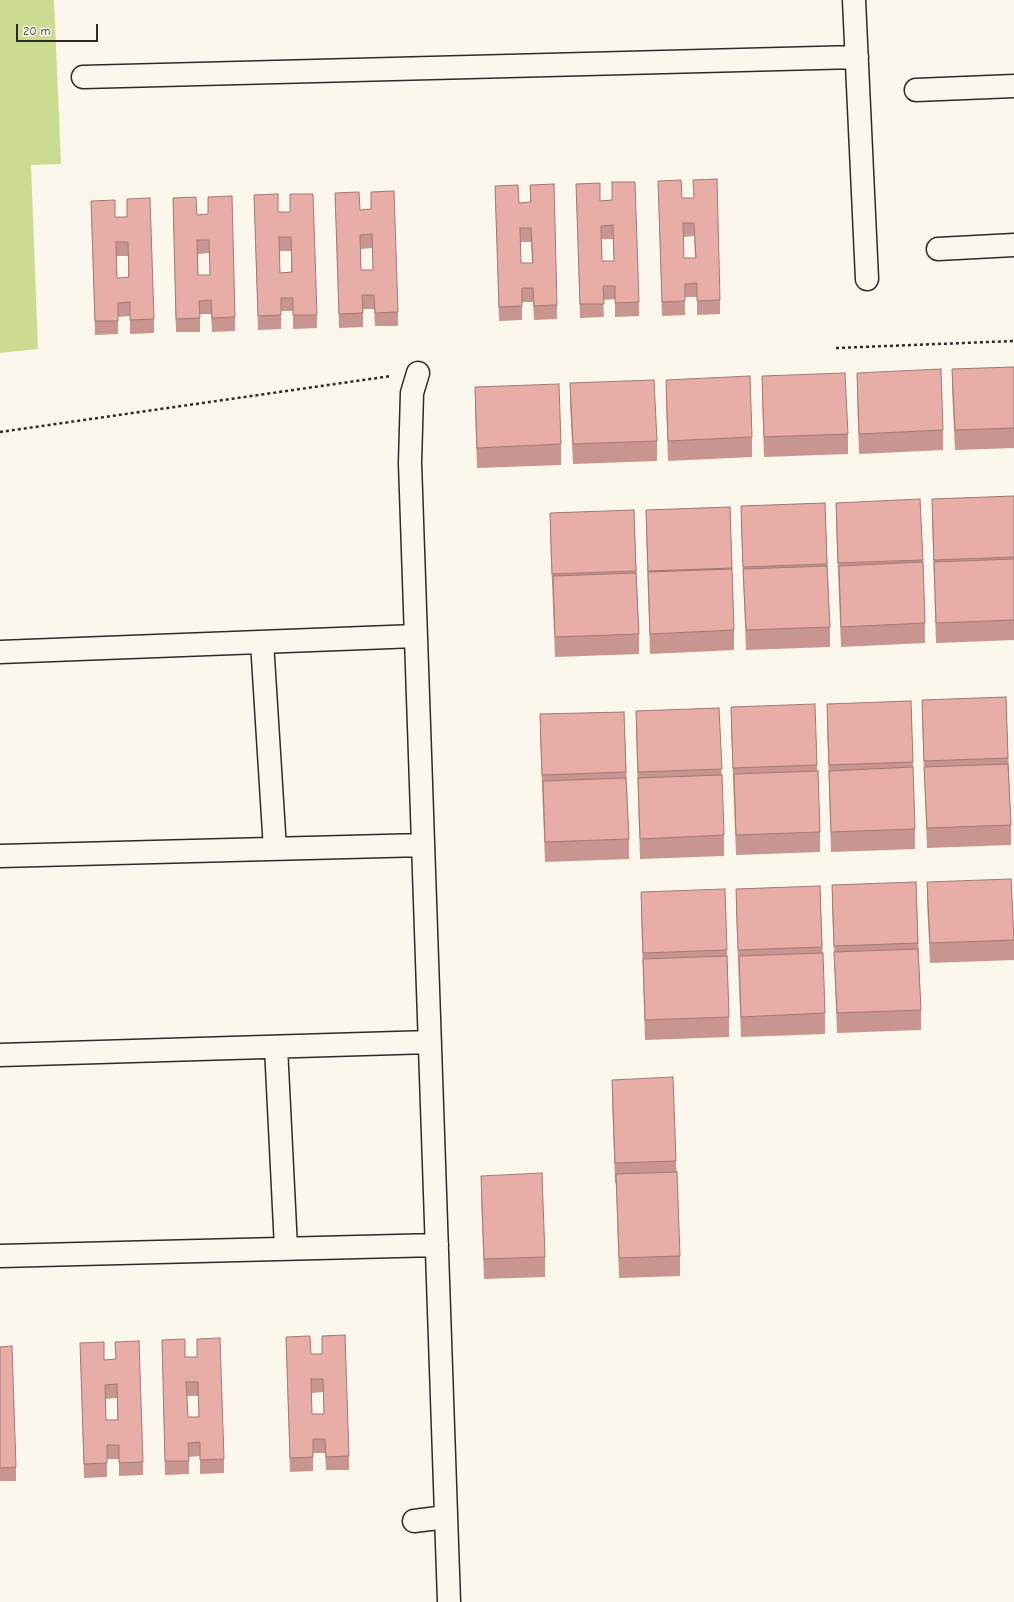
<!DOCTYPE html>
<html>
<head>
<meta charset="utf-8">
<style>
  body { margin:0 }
  #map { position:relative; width:1014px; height:1602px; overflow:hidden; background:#fbf7ec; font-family:"Comic Neue",sans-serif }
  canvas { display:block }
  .scale { position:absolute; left:16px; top:24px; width:82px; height:18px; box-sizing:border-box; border:2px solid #2b2b2b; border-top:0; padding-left:5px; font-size:12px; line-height:14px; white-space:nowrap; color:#2b2b2b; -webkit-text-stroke:3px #fbf7ec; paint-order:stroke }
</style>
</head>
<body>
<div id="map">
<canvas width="1014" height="1602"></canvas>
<div class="scale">20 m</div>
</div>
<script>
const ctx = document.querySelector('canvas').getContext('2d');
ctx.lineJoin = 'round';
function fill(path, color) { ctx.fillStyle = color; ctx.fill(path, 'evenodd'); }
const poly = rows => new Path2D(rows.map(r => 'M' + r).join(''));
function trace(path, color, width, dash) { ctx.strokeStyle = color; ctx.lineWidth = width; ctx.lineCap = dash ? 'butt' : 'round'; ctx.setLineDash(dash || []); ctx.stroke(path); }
const green = poly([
  [0,0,54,0,61,164,31,165,38,349,0,353]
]);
const path = poly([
  [836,348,1014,341],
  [0,432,391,376]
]);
const street = poly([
  [854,0,867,279],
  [83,77,857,57],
  [916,90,1014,86],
  [938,249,1014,245],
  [418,373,412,393,410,463,449,1602],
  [262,642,275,849],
  [0,652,416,636],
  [0,856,423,845],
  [276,1047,286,1248],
  [0,1055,430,1042],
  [0,1256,437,1245],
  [414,1521,446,1517]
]);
const wall = poly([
  [658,181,682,198,693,198,720,300,720,314,697,315,697,297,685,297,685,315,662,316],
  [694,236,695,258,684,258,683,237],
  [612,182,639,302,639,316,615,317,615,299,603,300,604,317,580,318,576,184,600,201,612,200],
  [602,239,613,239,614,261,602,261],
  [530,185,557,305,557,319,534,320,533,302,522,302,522,320,499,321,495,186,519,203,530,203],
  [520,242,531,242,532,263,521,263],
  [371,192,398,312,398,326,375,326,374,309,363,309,363,327,339,328,335,193,360,210,371,209],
  [372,248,373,270,361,270,361,249],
  [254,195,278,212,290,212,317,315,317,328,293,329,293,311,281,311,281,329,258,330],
  [279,251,291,251,291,272,280,273],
  [208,197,235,317,235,331,212,332,211,314,200,314,200,332,176,332,173,198,197,215,208,214],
  [209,253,210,275,198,275,198,254],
  [91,201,115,217,127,217,154,319,154,333,130,334,130,316,118,317,118,334,95,335],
  [116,256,128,256,128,278,117,278],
  [1014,367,1014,448,955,450,952,389,952,369],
  [857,373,943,430,943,450,859,454,857,393],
  [762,376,848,434,848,454,764,457,762,396],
  [666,380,752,437,752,457,668,461,666,400],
  [570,383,657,441,657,461,573,464,570,403],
  [475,387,561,444,561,465,477,468,475,407],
  [1014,496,1014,640,936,643,932,519,932,499],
  [825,503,830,627,830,647,746,650,741,526,741,506],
  [836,503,923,560,925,623,925,643,841,647,836,523],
  [730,507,734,630,734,650,650,654,646,530,646,510],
  [634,510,639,634,639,654,555,657,550,533,550,513],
  [1006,697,1011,825,1011,845,927,848,922,720,922,700],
  [911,701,915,829,915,849,831,852,827,724,827,704],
  [731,707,817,765,820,832,820,852,736,855,731,727],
  [719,708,724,835,724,856,640,859,636,731,636,711],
  [624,712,629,839,629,859,545,862,540,735,540,714],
  [916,882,921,1010,921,1030,837,1033,832,905,832,885],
  [927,882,1014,940,1014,960,930,963,927,902],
  [820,886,825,1013,825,1034,741,1037,736,909,736,889],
  [641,892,727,950,729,1017,729,1037,645,1040,641,913],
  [612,1080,676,1161,680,1256,680,1276,619,1278,616,1183,615,1183,612,1100],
  [481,1176,545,1257,545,1277,484,1279,481,1196],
  [286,1337,311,1354,322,1354,349,1456,349,1470,326,1470,325,1453,313,1453,313,1471,290,1472],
  [323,1392,324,1414,312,1414,312,1393],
  [197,1339,224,1459,224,1473,200,1474,200,1456,189,1457,189,1474,165,1475,162,1340,185,1357,197,1357],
  [187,1396,198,1396,199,1417,188,1417],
  [115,1342,143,1462,143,1475,119,1476,119,1459,107,1459,107,1477,84,1478,80,1343,104,1360,116,1359],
  [117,1398,117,1420,106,1420,105,1399],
  [0,1347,16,1467,16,1481,0,1481]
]);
const building = poly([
  [717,179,720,300,697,301,697,283,685,284,685,301,662,302,658,181,681,180,682,198,694,198,693,180,717,179],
  [683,223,694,223,696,258,684,258,683,223],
  [612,182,635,182,639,302,615,303,615,286,603,286,604,304,580,304,576,184,600,183,600,201,612,200,612,182],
  [613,225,614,261,602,261,601,226,613,225],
  [554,184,557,305,534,306,533,288,522,288,522,306,499,307,495,186,518,185,519,203,531,202,530,185,554,184],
  [520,228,531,228,533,263,521,263,520,228],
  [394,191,398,312,375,313,374,295,362,295,363,313,339,314,335,193,359,192,360,210,371,209,371,192,394,191],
  [372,234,373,270,361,270,360,235,372,234],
  [278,194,278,212,290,212,290,194,313,194,317,315,293,315,293,298,281,298,281,315,258,316,254,195,278,194],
  [279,237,291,237,292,272,280,273,279,237],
  [232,196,235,317,212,318,211,300,199,301,200,318,176,319,173,198,196,197,197,215,208,214,208,197,232,196],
  [197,240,209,240,210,275,198,275,197,240],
  [150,198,154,319,130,320,130,302,118,303,118,321,95,321,91,201,115,200,115,217,127,217,127,199,150,198],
  [116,242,128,242,129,277,117,278,116,242],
  [1014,367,1014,428,955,430,952,369,1014,367],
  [941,369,943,430,859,434,857,373,941,369],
  [845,373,848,434,764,437,762,376,845,373],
  [750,376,752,437,668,441,666,380,750,376],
  [654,380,657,441,573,444,570,383,654,380],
  [559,384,561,444,477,448,475,387,559,384],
  [1014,496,1014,557,934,560,932,499,1014,496],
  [920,499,923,560,838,563,836,503,920,499],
  [825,503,827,564,743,567,741,506,825,503],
  [730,507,732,568,648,571,646,510,730,507],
  [634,510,636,571,552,574,550,513,634,510],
  [1014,559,1014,620,936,623,934,562,1014,559],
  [923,562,925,623,841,627,839,566,923,562],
  [827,566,830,627,746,630,743,569,827,566],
  [732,569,734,630,650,634,648,572,732,569],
  [636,573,639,634,555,637,553,576,636,573],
  [1006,697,1008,758,924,761,922,700,1006,697],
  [911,701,913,762,829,765,827,704,911,701],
  [815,704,817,765,733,768,731,707,815,704],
  [719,708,722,769,638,772,636,711,719,708],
  [624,712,626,772,542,775,540,714,624,712],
  [1008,764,1011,825,927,828,924,767,1008,764],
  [913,767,915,829,831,832,829,771,913,767],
  [818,771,820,832,736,835,734,774,818,771],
  [722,775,724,835,640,839,638,778,722,775],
  [626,778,629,839,545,842,543,781,626,778],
  [1011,879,1014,940,930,943,927,882,1011,879],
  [916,882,918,943,834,946,832,885,916,882],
  [820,886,822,947,738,950,736,889,820,886],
  [725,889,727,950,643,953,641,892,725,889],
  [918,949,921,1010,837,1013,834,952,918,949],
  [823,953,825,1013,741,1017,739,956,823,953],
  [727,956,729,1017,645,1020,643,959,727,956],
  [673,1077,676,1161,615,1163,612,1080,673,1077],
  [677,1172,680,1256,619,1258,616,1174,677,1172],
  [542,1173,545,1257,484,1259,481,1176,542,1173],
  [345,1335,349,1456,326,1457,325,1439,313,1439,313,1457,290,1458,286,1337,310,1336,311,1354,322,1354,322,1336,345,1335],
  [311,1379,323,1379,324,1414,312,1414,311,1379],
  [220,1338,224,1459,200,1460,200,1442,188,1443,189,1461,165,1461,162,1340,185,1339,185,1357,197,1357,197,1339,220,1338],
  [186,1382,198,1382,199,1417,188,1417,186,1382],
  [139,1341,143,1462,119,1463,119,1445,107,1445,107,1463,84,1464,80,1343,104,1342,104,1360,116,1359,115,1342,139,1341],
  [117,1384,118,1420,106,1420,105,1385,117,1384],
  [12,1346,16,1467,0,1468,0,1347,12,1346]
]);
fill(green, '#cbdb90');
trace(street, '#2b2b2b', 25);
trace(path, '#2b2b2b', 2.5, [3, 3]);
trace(street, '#fbf7ec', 22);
fill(wall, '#c89590');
fill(building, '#e8ada7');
trace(building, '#a27975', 1);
</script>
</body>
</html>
